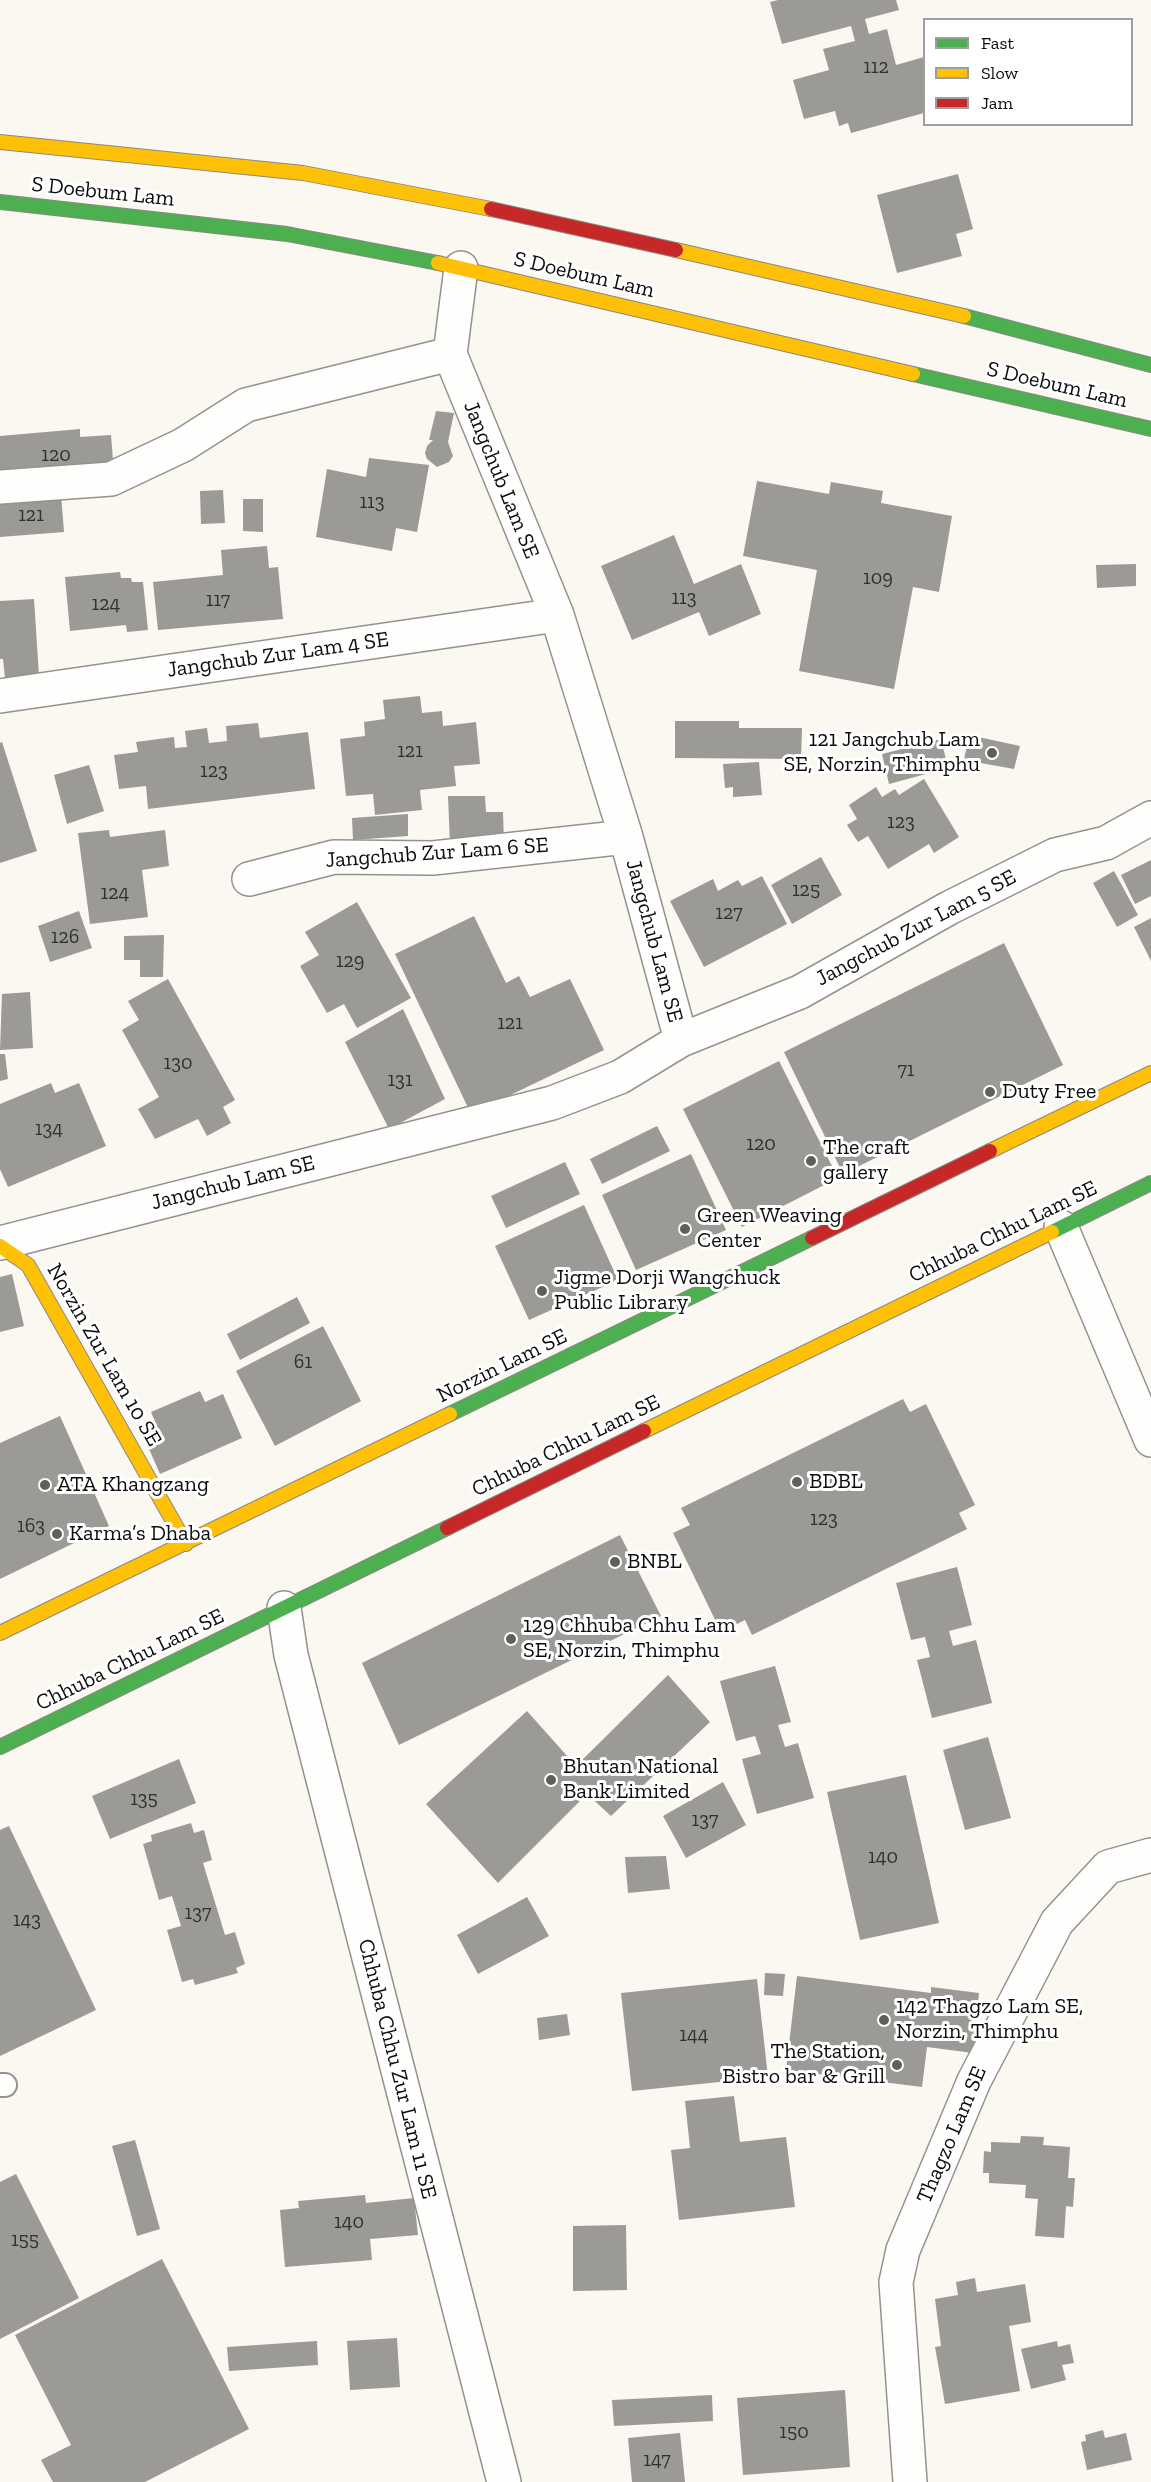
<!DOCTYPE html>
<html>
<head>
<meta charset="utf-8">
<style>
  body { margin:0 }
  #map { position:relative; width:1151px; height:2482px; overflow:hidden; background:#faf8f0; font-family:"Zilla Slab",serif }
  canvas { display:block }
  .legend { position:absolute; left:923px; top:18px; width:210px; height:108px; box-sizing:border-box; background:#fff; border:2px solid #9e9e9e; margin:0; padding:8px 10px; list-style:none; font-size:18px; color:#0c0c0c }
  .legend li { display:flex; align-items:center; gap:12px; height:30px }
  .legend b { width:30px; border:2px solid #9e9e9e }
</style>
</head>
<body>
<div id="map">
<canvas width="1151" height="2482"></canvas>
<ul class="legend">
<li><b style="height:8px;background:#4caf50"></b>Fast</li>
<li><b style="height:8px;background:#ffc107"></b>Slow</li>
<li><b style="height:8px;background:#c62828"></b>Jam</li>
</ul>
</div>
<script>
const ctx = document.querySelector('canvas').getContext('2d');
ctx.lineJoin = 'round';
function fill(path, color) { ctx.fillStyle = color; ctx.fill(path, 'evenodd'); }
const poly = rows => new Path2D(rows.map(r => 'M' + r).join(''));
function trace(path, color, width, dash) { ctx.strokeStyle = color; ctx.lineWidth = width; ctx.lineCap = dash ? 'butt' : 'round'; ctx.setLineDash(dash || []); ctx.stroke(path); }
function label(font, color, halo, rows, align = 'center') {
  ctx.font = font + ' "Zilla Slab",serif'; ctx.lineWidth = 6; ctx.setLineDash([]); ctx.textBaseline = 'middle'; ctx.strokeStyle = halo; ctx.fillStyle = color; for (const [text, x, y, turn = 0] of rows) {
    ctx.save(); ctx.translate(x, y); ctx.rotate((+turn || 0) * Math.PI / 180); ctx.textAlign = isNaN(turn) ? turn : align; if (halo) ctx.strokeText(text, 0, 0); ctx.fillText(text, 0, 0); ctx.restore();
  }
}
const building = poly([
  [778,0,896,0,899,10,865,19,869,34,887,29,896,65,924,57,924,113,851,133,848,123,839,126,835,111,804,119,793,80,829,70,823,49,855,41,851,26,782,44,770,2],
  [958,174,973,229,956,234,962,256,897,273,877,195],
  [436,411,454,413,448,442,453,456,449,462,437,467,427,459,425,453,427,446,433,440,429,440],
  [80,429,80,437,111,435,114,473,0,481,0,436],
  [369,458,429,465,417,532,396,528,392,551,316,537,327,469,366,477],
  [757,481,829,494,831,482,883,491,881,503,952,516,939,592,913,587,894,689,799,671,817,570,743,556],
  [223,490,225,523,201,524,200,491],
  [61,494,64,532,0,537,0,499],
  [243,499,263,499,263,532,243,531],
  [674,535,694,584,741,564,761,614,709,636,699,612,632,640,601,566],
  [267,546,269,568,278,567,283,619,158,630,153,582,223,575,221,550],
  [1136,564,1136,586,1097,588,1096,565],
  [120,572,121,578,131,578,132,582,143,582,148,630,127,632,126,625,70,631,65,577],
  [34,599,39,676,5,679,3,659,0,659,0,601],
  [420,696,422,713,442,711,443,726,476,722,480,764,454,766,456,786,420,790,422,810,375,815,373,794,346,796,340,739,365,736,364,722,385,719,383,700],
  [675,721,739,721,739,728,802,728,801,759,675,758],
  [258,723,260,738,308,732,315,789,148,809,146,786,119,789,114,755,138,752,136,742,174,737,175,748,187,747,185,731,207,728,209,743,227,741,226,726],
  [969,735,1020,746,1014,769,964,760],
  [941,739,948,768,889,784,882,754],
  [2,742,37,851,0,863,0,743],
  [759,762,762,795,733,797,733,787,725,788,723,764],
  [89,765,104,811,67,824,54,775],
  [924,779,959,837,934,853,929,844,888,869,868,836,858,842,847,825,857,819,849,805,876,787,882,797,895,789,899,795],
  [448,796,485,796,486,812,503,812,504,844,450,846],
  [408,814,408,836,353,840,352,818],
  [109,830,110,837,165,830,169,866,142,870,148,917,90,924,78,833],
  [821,857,842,895,792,924,771,885],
  [1151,860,1151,896,1135,904,1121,875],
  [1114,871,1138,915,1117,927,1093,883],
  [762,876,787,924,704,967,670,901,713,879,718,891,738,880,742,886],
  [357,902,411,998,357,1028,344,1004,327,1013,300,966,319,955,305,932],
  [79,911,92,948,50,962,38,926],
  [474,916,506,983,519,976,530,997,570,979,604,1050,471,1114,395,954],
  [1151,918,1151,961,1134,927],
  [164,935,163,977,140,977,140,960,124,960,124,936],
  [1004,943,1063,1065,843,1174,784,1052],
  [168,979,235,1100,223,1107,231,1123,207,1136,198,1119,155,1139,138,1109,159,1097,122,1030,139,1020,128,1001],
  [30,992,33,1048,0,1050,2,994],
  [403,1009,445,1099,389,1129,345,1042],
  [0,1054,5,1054,8,1079,0,1081],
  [779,1061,838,1178,742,1227,683,1109],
  [51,1083,55,1093,79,1083,106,1146,8,1187,0,1169,0,1104],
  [657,1126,670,1151,602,1184,590,1159],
  [691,1154,726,1230,636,1270,602,1195],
  [565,1162,580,1194,506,1228,491,1196],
  [584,1205,618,1280,529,1320,495,1246],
  [12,1274,24,1326,0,1332,0,1277],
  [297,1297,310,1323,240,1360,227,1334],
  [323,1326,361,1401,275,1446,236,1371],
  [200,1391,205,1402,223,1394,242,1438,160,1474,142,1433,157,1426,151,1412],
  [903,1399,910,1412,926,1404,975,1505,959,1513,967,1529,752,1635,745,1620,721,1632,673,1533,690,1525,681,1508],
  [60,1416,109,1526,0,1579,0,1443],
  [620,1535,661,1616,399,1745,362,1663],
  [957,1567,972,1625,949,1631,953,1646,976,1640,992,1703,932,1718,917,1660,930,1657,925,1637,911,1640,896,1583],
  [775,1666,791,1722,778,1725,785,1747,798,1743,814,1798,757,1814,742,1759,761,1754,755,1736,736,1741,720,1681],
  [668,1675,710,1722,611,1816,587,1794,498,1883,426,1804,527,1711,576,1766],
  [988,1737,1011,1818,965,1830,943,1750],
  [179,1759,196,1803,110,1839,92,1796],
  [906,1775,939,1923,860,1940,827,1792],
  [723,1782,746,1825,686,1858,663,1816],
  [191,1823,194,1833,204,1830,212,1860,203,1863,225,1935,235,1932,245,1964,236,1968,238,1973,195,1985,193,1979,182,1982,167,1930,181,1926,172,1896,159,1900,143,1844,152,1841,151,1835],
  [9,1826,96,2010,0,2056,0,1830],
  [666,1856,670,1889,628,1893,625,1857],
  [527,1897,549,1936,478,1974,457,1935],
  [765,1973,785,1974,783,1996,764,1995],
  [797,1976,931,1993,931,1987,979,1993,973,2053,927,2047,922,2087,786,2070],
  [757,1979,768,2077,632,2091,621,1993],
  [567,2014,570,2035,539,2040,537,2018],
  [734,2096,740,2142,786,2137,795,2207,679,2220,671,2150,690,2148,685,2101],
  [1021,2136,1044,2137,1043,2145,1070,2147,1068,2178,1075,2178,1073,2207,1066,2206,1064,2238,1035,2236,1038,2199,1025,2198,1026,2185,989,2183,989,2173,983,2173,984,2151,991,2152,991,2142,1020,2143],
  [135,2140,160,2229,137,2236,112,2146],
  [16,2174,79,2298,0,2339,0,2182],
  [365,2195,366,2203,414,2198,418,2235,370,2239,372,2260,285,2267,280,2210,299,2208,298,2201],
  [626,2225,627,2290,573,2291,573,2226],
  [162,2259,249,2429,145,2482,53,2482,41,2460,71,2445,15,2335],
  [975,2278,977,2292,1025,2284,1031,2322,1009,2326,1020,2391,945,2404,935,2347,941,2346,935,2299,958,2295,956,2282],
  [397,2338,400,2387,350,2390,347,2341],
  [317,2341,318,2365,229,2371,227,2347],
  [1057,2341,1058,2347,1070,2344,1074,2363,1062,2365,1066,2380,1031,2389,1021,2349],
  [845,2390,850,2467,743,2475,737,2398],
  [712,2395,713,2421,614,2426,612,2400],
  [1103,2430,1105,2438,1126,2433,1132,2460,1087,2470,1081,2442,1086,2441,1085,2435],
  [680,2433,685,2482,632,2482,628,2438]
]);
const lane = poly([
  [0,2085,5,2085]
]);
const street = poly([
  [0,487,111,479,183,445,246,405,450,354],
  [0,696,557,615],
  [249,879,334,857,433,858,626,837],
  [681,1040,800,992,949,908,1055,855,1106,843,1151,818],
  [1061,1227,1151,1440],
  [0,1243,552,1103,620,1077,681,1040,626,837,557,615,450,354,461,268],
  [284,1608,291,1655,504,2482],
  [910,2482,896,2282,903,2250,974,2081,1057,1922,1108,1867,1151,1855]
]);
const fast = poly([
  [0,202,287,234,438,263],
  [964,316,1151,365],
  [913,374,1151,429],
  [1052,1232,1151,1183],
  [450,1414,812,1238],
  [0,1747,447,1528]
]);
const slow = poly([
  [0,142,303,173,491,209],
  [676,250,964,316],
  [438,263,913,374],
  [990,1151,1151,1073],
  [0,1246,28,1265,186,1544],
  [644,1431,1052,1232],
  [0,1633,450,1414]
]);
const jam = poly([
  [491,209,676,250],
  [812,1238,990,1151],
  [447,1528,644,1431]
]);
const markers = [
  [992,753,6,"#5f5f5c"],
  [990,1092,6,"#5f5f5c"],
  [811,1161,6,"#5f5f5c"],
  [685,1229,6,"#5f5f5c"],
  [542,1291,6,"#5f5f5c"],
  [797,1482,6,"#5f5f5c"],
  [45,1485,6,"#5f5f5c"],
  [57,1534,6,"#5f5f5c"],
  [615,1562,6,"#5f5f5c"],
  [511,1639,6,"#5f5f5c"],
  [551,1780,6,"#5f5f5c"],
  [884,2020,6,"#5f5f5c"],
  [897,2065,6,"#5f5f5c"]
];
const numberNames = [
  ["112",876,67],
  ["120",56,455],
  ["113",372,502],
  ["121",31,515],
  ["109",878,578],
  ["113",684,598],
  ["117",218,600],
  ["124",106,604],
  ["121",410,751],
  ["123",214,771],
  ["123",901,822],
  ["125",806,890],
  ["124",115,893],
  ["127",729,913],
  ["126",65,937],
  ["129",350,961],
  ["121",510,1023],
  ["130",178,1063],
  ["71",906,1070],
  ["131",400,1080],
  ["134",49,1129],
  ["120",761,1144],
  ["61",303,1362],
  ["123",824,1519],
  ["163",31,1526],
  ["135",144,1799],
  ["137",705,1820],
  ["140",883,1857],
  ["137",198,1913],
  ["143",27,1920],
  ["144",694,2035],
  ["140",349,2222],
  ["155",25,2240],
  ["150",794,2432],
  ["147",657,2460]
];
const streetNames = [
  ["S Doebum Lam",103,192,6],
  ["S Doebum Lam",584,275,13],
  ["S Doebum Lam",1057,385,13],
  ["Jangchub Lam SE",501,480,68],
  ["Jangchub Zur Lam 4 SE",278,655,-8],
  ["Jangchub Zur Lam 6 SE",437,853,-4],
  ["Jangchub Zur Lam 5 SE",916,928,-28],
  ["Jangchub Lam SE",654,941,75],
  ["Jangchub Lam SE",233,1183,-14],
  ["Chhuba Chhu Lam SE",1003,1232,-26],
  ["Norzin Zur Lam 10 SE",104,1355,60],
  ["Norzin Lam SE",502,1366,-26],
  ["Chhuba Chhu Lam SE",566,1446,-26],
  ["Chhuba Chhu Lam SE",130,1660,-26],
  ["Chhuba Chhu Zur Lam 11 SE",397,2069,76],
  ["Thagzo Lam SE",952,2135,-67]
];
const poiNames = [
  ["121 Jangchub Lam",980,740,"right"],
  ["SE, Norzin, Thimphu",980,765,"right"],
  ["Duty Free",1002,1092],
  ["The craft",823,1148],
  ["gallery",823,1173],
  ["Green Weaving",697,1216],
  ["Center",697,1241],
  ["Jigme Dorji Wangchuck",554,1278],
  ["Public Library",554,1303],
  ["BDBL",809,1482],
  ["ATA Khangzang",57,1485],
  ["Karma’s Dhaba",69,1534],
  ["BNBL",627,1562],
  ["129 Chhuba Chhu Lam",523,1626],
  ["SE, Norzin, Thimphu",523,1651],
  ["Bhutan National",563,1767],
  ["Bank Limited",563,1792],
  ["142 Thagzo Lam SE,",896,2007],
  ["Norzin, Thimphu",896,2032],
  ["The Station,",885,2052,"right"],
  ["Bistro bar & Grill",885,2077,"right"]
];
fill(building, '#9c9a96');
trace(lane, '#93928f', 26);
trace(street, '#93928f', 36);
trace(fast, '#8a8985', 16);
trace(slow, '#8a8985', 16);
trace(jam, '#8a8985', 16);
trace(lane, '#fefefd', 22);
trace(street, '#fefefd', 33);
trace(fast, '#4caf50', 14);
trace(slow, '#ffc107', 14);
trace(jam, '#c62828', 14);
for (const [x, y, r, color] of markers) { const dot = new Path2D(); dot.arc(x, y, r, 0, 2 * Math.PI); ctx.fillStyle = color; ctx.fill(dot); trace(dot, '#fff', 2); }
label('20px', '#30302e', null, numberNames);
label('22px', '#0c0c0c', '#fff', streetNames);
label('22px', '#0c0c0c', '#fff', poiNames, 'left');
</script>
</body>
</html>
